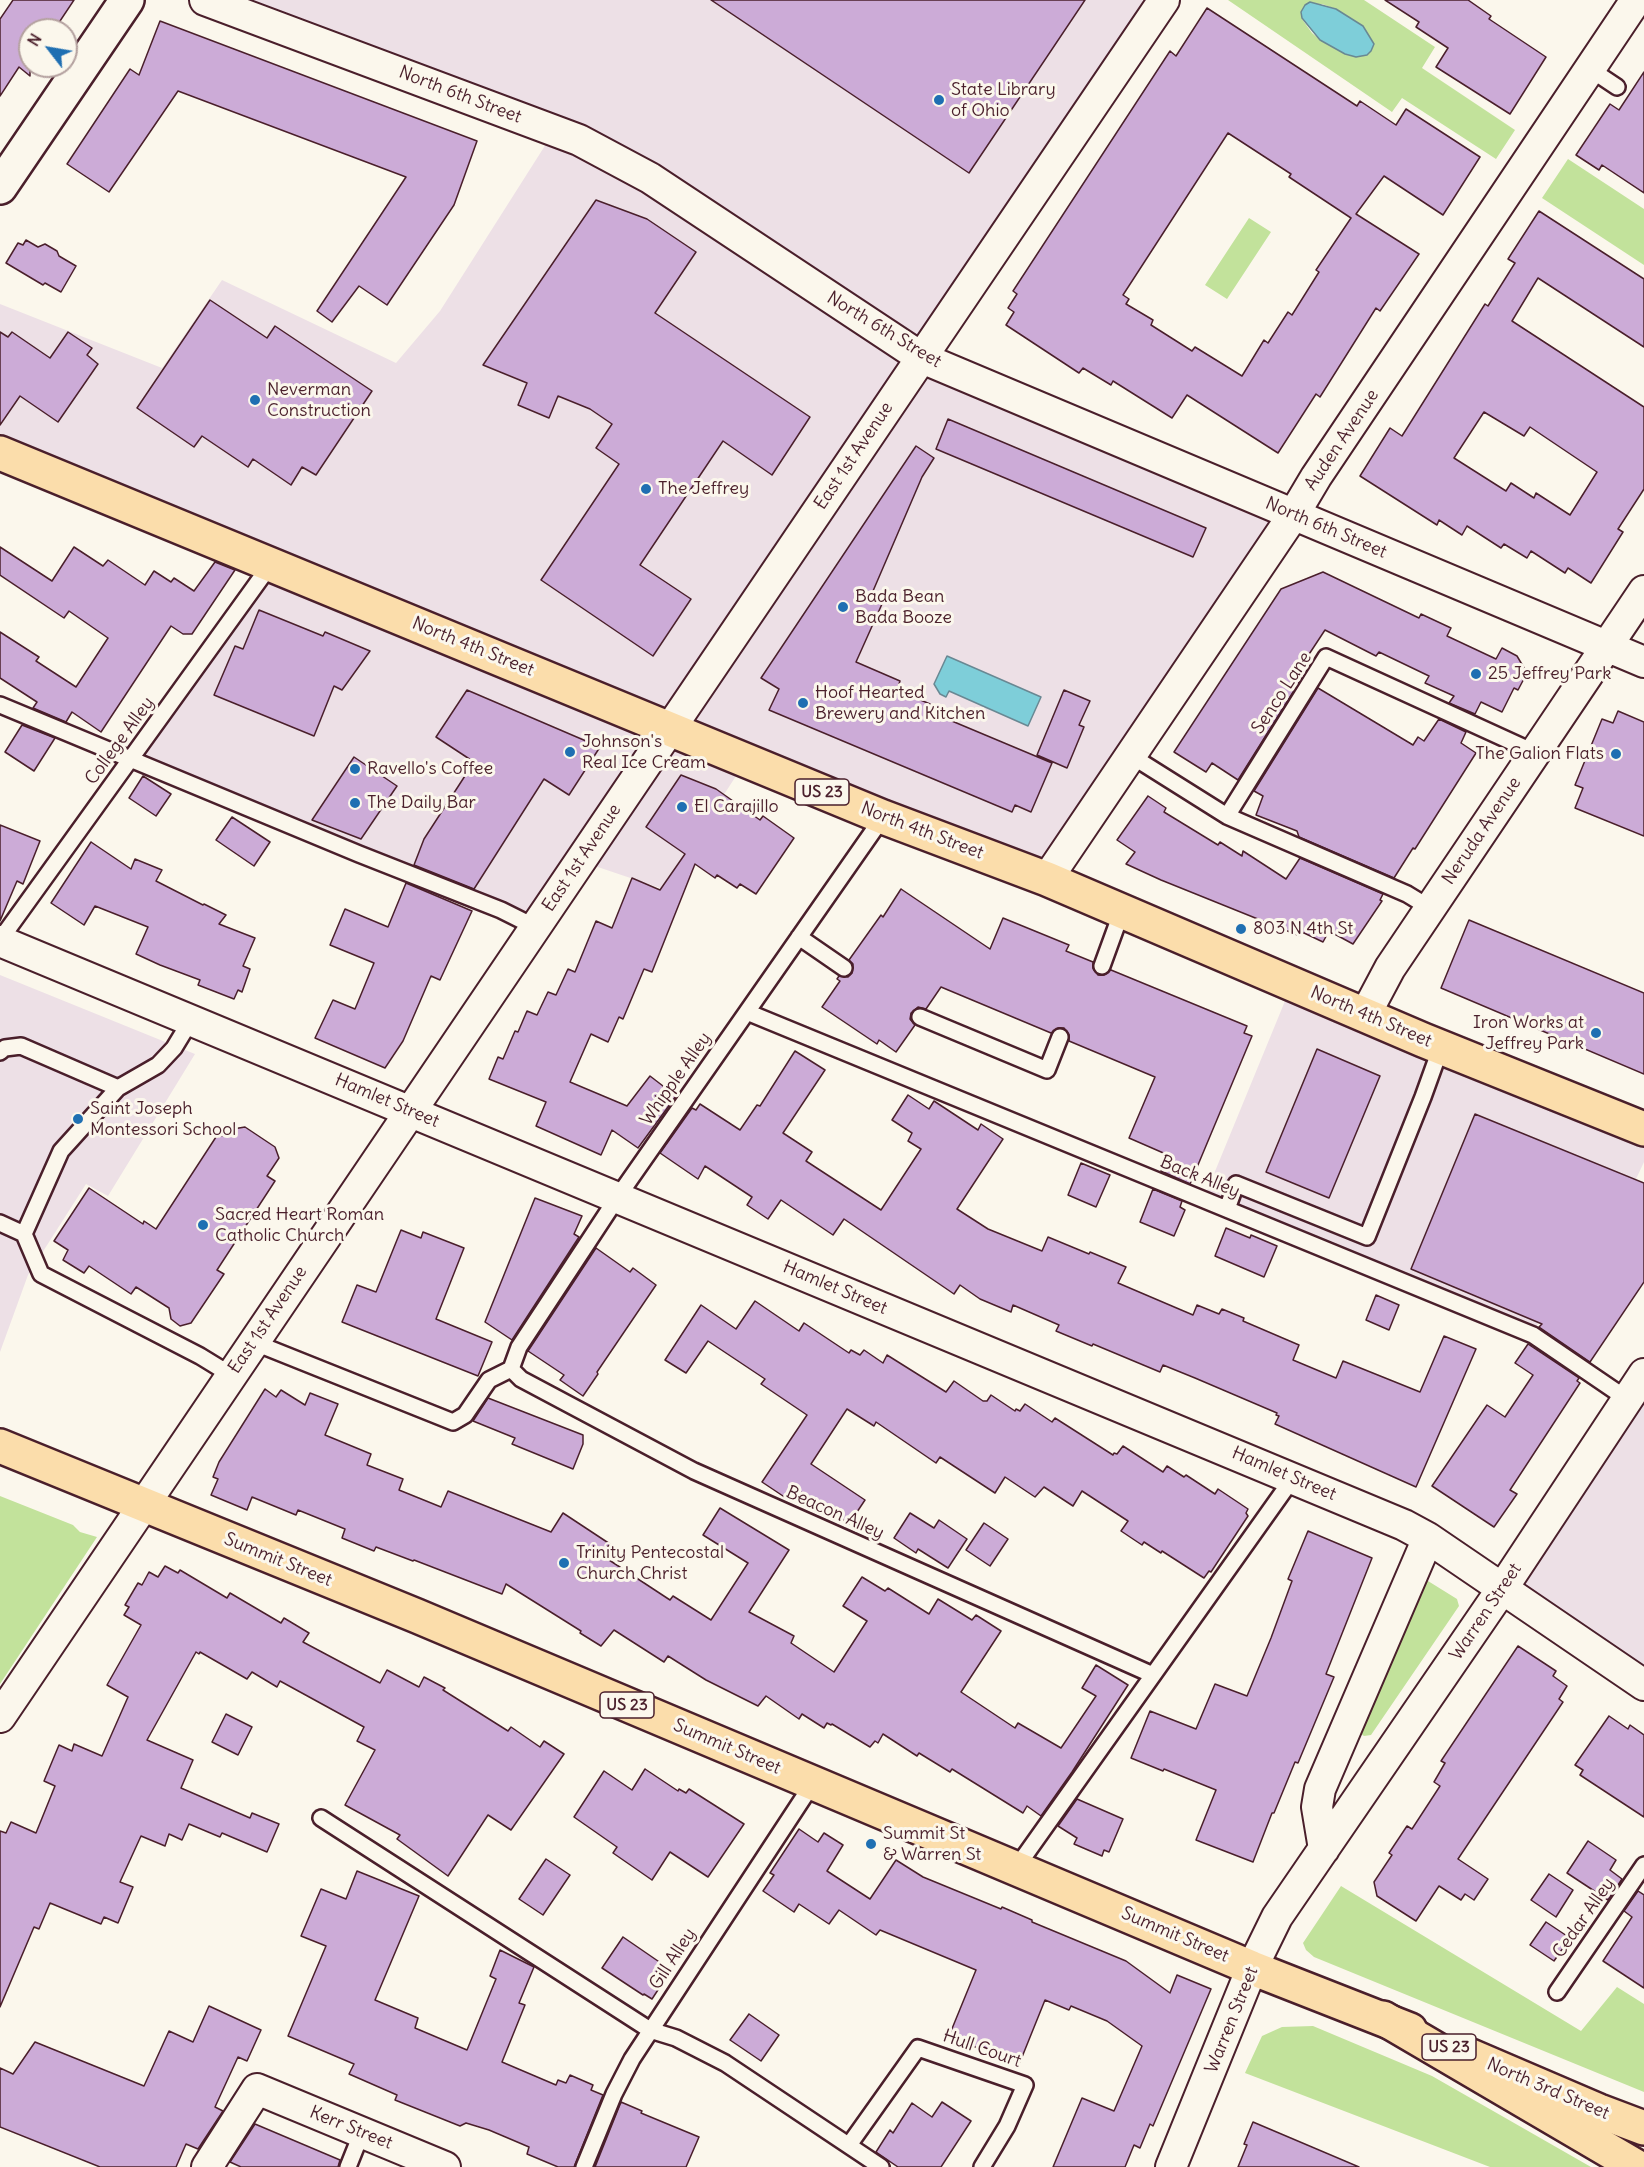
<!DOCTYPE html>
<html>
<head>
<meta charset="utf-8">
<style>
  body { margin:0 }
  #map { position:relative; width:1644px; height:2167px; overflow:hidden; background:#fbf7ec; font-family:Delius,sans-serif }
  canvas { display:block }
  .north { position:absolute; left:18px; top:18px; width:60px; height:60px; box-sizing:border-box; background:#fbf7ec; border:2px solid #b4a19f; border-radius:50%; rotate:301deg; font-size:16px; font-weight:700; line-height:24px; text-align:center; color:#4a1f2b }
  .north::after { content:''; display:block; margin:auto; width:21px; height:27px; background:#1f6fb2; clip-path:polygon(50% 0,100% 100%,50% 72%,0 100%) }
</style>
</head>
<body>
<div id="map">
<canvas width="1644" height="2167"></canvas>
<div class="north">N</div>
</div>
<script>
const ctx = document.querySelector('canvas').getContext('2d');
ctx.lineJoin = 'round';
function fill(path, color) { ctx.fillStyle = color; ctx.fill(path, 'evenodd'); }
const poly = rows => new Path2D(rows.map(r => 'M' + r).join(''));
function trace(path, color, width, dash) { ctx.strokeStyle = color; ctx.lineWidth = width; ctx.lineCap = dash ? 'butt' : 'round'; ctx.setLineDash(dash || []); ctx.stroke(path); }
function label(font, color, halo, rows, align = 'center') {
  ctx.font = font + ' Delius,sans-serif'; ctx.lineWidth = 6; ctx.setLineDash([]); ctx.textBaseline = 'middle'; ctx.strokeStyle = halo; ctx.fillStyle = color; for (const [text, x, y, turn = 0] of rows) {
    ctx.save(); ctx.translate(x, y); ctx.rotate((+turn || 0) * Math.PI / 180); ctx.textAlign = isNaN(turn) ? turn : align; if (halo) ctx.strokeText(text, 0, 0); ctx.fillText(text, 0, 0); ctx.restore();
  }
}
const built = poly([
  [207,0,1166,0,534,924,128,764,273,567,0,454,0,304,162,368,222,280,396,363,440,311,560,122],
  [923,364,1286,516,1039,882,745,762,663,889,583,862],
  [0,975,195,1054,108,1196,86,1184,28,1275,0,1352],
  [1292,984,1644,1129,1644,1162,1636,1179,1532,1333,1202,1203],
  [1644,1373,1644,1682,1503,1585]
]);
const green = poly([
  [1228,0,1364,0,1435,47,1422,68,1515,130,1496,159,1402,98,1392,112],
  [1322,4,1336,9,1363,26,1374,44,1371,51,1320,40,1312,33,1302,19],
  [1568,159,1644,209,1644,265,1542,198],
  [1249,218,1271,232,1227,299,1205,285],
  [0,1496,73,1525,80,1532,97,1537,0,1684],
  [1428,1581,1457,1599,1459,1606,1371,1735,1364,1736,1361,1734,1360,1729,1424,1582],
  [1341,1886,1581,2031,1617,1987,1644,2004,1644,2092,1314,1957,1306,1950,1303,1943],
  [1313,2026,1432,2076,1591,2167,1490,2167,1245,2073,1262,2036,1282,2027]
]);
const water = poly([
  [1310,2,1336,9,1363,26,1374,44,1371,51,1367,55,1356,57,1345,54,1320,40,1302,18,1301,12,1305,5,1310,2],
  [947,656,1041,697,1028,726,949,691,946,697,940,694,934,684,947,656]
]);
const building = poly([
  [13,0,74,0,54,30,30,30,30,76,19,67,0,96,0,19,13,0],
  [711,0,1085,0,969,173,711,0],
  [1385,0,1468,0,1491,16,1489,19,1546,57,1510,114,1436,67,1448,48,1416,27,1419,22,1385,0],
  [1207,8,1357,106,1360,101,1396,125,1406,109,1480,157,1443,215,1384,176,1356,214,1419,254,1380,311,1376,308,1320,397,1316,394,1278,453,1187,395,1172,418,1113,381,1111,385,1083,368,1079,373,1006,325,1014,312,1008,308,1017,294,1013,291,1170,51,1176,56,1207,8],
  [1228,133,1291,174,1289,177,1351,218,1316,270,1319,272,1292,315,1288,312,1268,343,1264,340,1242,376,1195,347,1192,351,1151,325,1153,320,1126,304,1129,299,1123,295,1228,133],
  [160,21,477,141,454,205,387,305,359,286,332,322,317,311,406,177,178,91,109,192,67,164,130,69,139,75,160,21],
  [1644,72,1644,193,1602,165,1599,170,1576,155,1610,104,1619,110,1644,72],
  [596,200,647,219,696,252,655,313,810,417,772,475,723,441,640,565,691,599,653,656,541,580,619,464,596,448,612,424,590,409,558,396,549,418,518,405,527,383,483,365,596,200],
  [1539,211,1644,279,1644,347,1538,278,1512,321,1644,407,1644,489,1618,529,1623,532,1591,583,1568,568,1565,573,1531,551,1527,558,1504,544,1501,548,1467,526,1462,535,1439,520,1437,525,1360,476,1390,428,1402,436,1485,304,1488,306,1515,263,1508,259,1539,211],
  [1484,412,1524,436,1530,427,1597,472,1570,515,1536,493,1534,498,1511,483,1506,491,1454,458,1484,412],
  [26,240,38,247,45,244,57,251,59,256,76,266,61,292,45,283,43,285,6,263,18,243,23,245,26,240],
  [210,300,267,338,275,326,372,391,316,475,302,467,291,485,253,459,248,467,202,436,194,447,137,408,210,300],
  [0,332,8,337,12,332,50,358,68,332,92,348,87,355,98,364,58,422,20,396,0,425,0,332],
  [948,419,1206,528,1193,557,936,449,948,419],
  [916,446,934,458,922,477,870,598,882,604,856,662,900,681,897,690,930,704,928,711,1052,763,1031,812,1015,805,1012,812,769,710,779,689,761,678,916,446],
  [0,547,52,581,74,547,103,566,108,560,145,585,154,571,171,582,174,578,194,591,215,562,235,570,192,634,183,634,171,626,101,732,72,712,66,722,33,708,37,702,0,678,0,632,39,657,36,661,76,687,108,638,69,611,64,618,0,575,0,547],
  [1323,572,1419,618,1421,614,1451,628,1447,636,1496,659,1502,648,1517,656,1527,673,1518,690,1514,688,1502,712,1481,702,1475,714,1449,703,1454,696,1425,683,1429,676,1379,652,1376,656,1325,630,1296,674,1302,678,1238,780,1212,763,1206,772,1174,752,1281,589,1323,572],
  [259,610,323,636,325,632,370,651,342,690,334,686,314,736,214,695,235,646,243,649,259,610],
  [1318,688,1413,745,1418,737,1424,741,1439,719,1466,732,1461,743,1476,753,1415,849,1413,848,1394,878,1299,837,1297,831,1256,815,1263,796,1254,791,1318,688],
  [467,690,600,747,569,795,544,779,474,889,414,865,424,839,474,762,436,737,467,690],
  [1064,690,1090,701,1079,725,1084,727,1067,768,1037,755,1064,690],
  [1618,711,1644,722,1644,836,1575,808,1583,788,1575,785,1602,719,1613,723,1618,711],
  [22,725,55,738,34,771,5,752,22,725],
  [354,757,397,786,361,839,312,820,354,757],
  [681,775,716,789,760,820,763,816,794,838,756,894,740,884,737,888,717,875,715,878,695,864,652,972,644,969,623,1019,619,1017,608,1042,591,1034,570,1082,627,1106,650,1076,676,1096,638,1148,612,1130,601,1155,536,1126,546,1102,489,1079,498,1057,503,1059,515,1031,518,1032,527,1011,537,1015,548,992,556,995,568,969,575,972,596,921,612,928,632,878,660,890,685,854,646,827,681,775],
  [143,776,171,794,156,816,129,798,143,776],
  [1148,796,1166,808,1164,812,1218,845,1220,842,1242,856,1243,851,1286,879,1300,858,1383,894,1380,900,1382,901,1353,944,1329,931,1323,942,1302,932,1300,936,1161,880,1126,864,1135,852,1117,840,1148,796],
  [232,817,270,842,254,866,216,840,232,817],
  [0,825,40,841,23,884,17,881,0,921,0,825],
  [91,842,131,869,135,859,162,870,156,881,203,905,204,904,226,915,219,924,255,938,243,966,250,969,242,992,238,990,234,999,198,985,200,980,160,965,136,954,148,927,95,906,84,925,51,903,91,842],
  [406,883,472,911,440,980,431,976,403,1041,385,1068,315,1038,333,1000,355,1009,374,963,330,945,345,909,388,927,406,883],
  [901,889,990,949,1003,918,1069,945,1066,951,1093,962,1093,968,1098,975,1104,975,1111,970,1247,1026,1244,1033,1252,1036,1190,1184,1161,1171,1168,1155,1129,1138,1155,1077,1069,1041,1069,1035,1064,1028,1058,1028,1051,1033,941,987,926,1009,918,1007,911,1013,910,1019,915,1025,896,1052,879,1040,877,1044,822,1007,840,981,837,979,839,976,848,977,852,973,853,964,849,960,881,915,883,917,901,889],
  [1469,920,1644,993,1644,1074,1441,988,1469,920],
  [1317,1049,1380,1076,1329,1198,1266,1172,1317,1049],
  [795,1051,825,1070,783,1133,812,1152,806,1161,881,1210,921,1149,908,1141,912,1133,892,1120,908,1095,929,1109,934,1101,978,1130,981,1124,1003,1139,957,1209,988,1229,1042,1251,1048,1237,1089,1254,1090,1252,1126,1267,1118,1283,1193,1315,1197,1305,1219,1314,1222,1309,1244,1318,1243,1321,1299,1345,1293,1360,1336,1378,1343,1361,1420,1392,1444,1336,1476,1349,1416,1487,1275,1424,1279,1416,1276,1415,1277,1413,1195,1378,1163,1365,1160,1372,1093,1344,1092,1346,1056,1331,1059,1325,1013,1305,1011,1312,980,1299,960,1285,954,1294,844,1219,833,1235,781,1200,768,1219,747,1205,752,1197,705,1166,698,1179,660,1153,692,1108,696,1110,700,1104,740,1130,757,1105,760,1106,795,1051],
  [1475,1114,1644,1183,1644,1282,1590,1362,1539,1327,1542,1324,1411,1269,1475,1114],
  [245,1127,275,1147,279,1158,267,1176,275,1181,217,1270,224,1274,191,1323,180,1326,171,1319,169,1308,136,1287,131,1294,89,1266,84,1273,63,1260,68,1250,54,1241,89,1188,143,1224,144,1221,156,1229,216,1137,229,1134,233,1129,245,1127],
  [1081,1163,1110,1175,1096,1207,1068,1195,1081,1163],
  [1153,1189,1182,1201,1180,1207,1185,1210,1174,1236,1140,1222,1153,1189],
  [535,1198,582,1216,574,1234,579,1237,512,1340,485,1322,535,1198],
  [1226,1228,1250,1238,1251,1235,1277,1246,1264,1277,1215,1256,1226,1228],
  [401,1230,421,1238,423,1232,464,1248,436,1319,492,1342,478,1376,342,1322,357,1285,376,1292,401,1230],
  [596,1248,630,1272,633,1268,656,1285,597,1372,598,1374,583,1396,560,1380,564,1375,528,1351,596,1248],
  [1376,1295,1399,1305,1389,1330,1366,1320,1376,1295],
  [755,1301,799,1331,804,1323,849,1353,851,1350,860,1355,864,1350,883,1363,887,1355,946,1392,954,1381,983,1401,987,1401,991,1395,1015,1411,1016,1409,1020,1411,1025,1404,1052,1422,1055,1418,1113,1455,1114,1453,1117,1454,1123,1446,1163,1472,1167,1466,1184,1477,1186,1475,1215,1494,1218,1489,1248,1509,1246,1513,1248,1516,1211,1572,1209,1571,1204,1578,1162,1551,1161,1553,1144,1542,1142,1545,1121,1531,1128,1521,1082,1491,1073,1506,1044,1487,1035,1497,1005,1477,995,1493,940,1457,936,1463,876,1422,874,1426,847,1409,811,1464,865,1500,849,1524,793,1487,786,1498,762,1482,807,1415,761,1384,765,1379,708,1341,686,1373,665,1360,701,1305,736,1329,755,1301],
  [1528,1344,1579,1378,1577,1381,1580,1383,1510,1490,1517,1494,1494,1527,1432,1486,1487,1405,1505,1417,1533,1375,1515,1363,1528,1344],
  [265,1389,276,1397,281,1390,305,1405,310,1393,338,1404,325,1435,371,1454,367,1465,403,1479,399,1490,441,1507,448,1491,551,1532,563,1513,610,1544,603,1556,670,1600,673,1596,711,1620,748,1563,703,1535,720,1508,789,1550,749,1612,794,1636,791,1643,834,1672,867,1621,843,1606,862,1577,885,1591,888,1588,929,1614,938,1599,972,1620,976,1615,1001,1631,961,1692,1015,1728,1018,1723,1061,1748,1096,1696,1082,1688,1096,1665,1128,1685,1072,1772,1041,1816,1027,1806,1023,1813,952,1769,950,1772,919,1753,917,1756,883,1734,878,1743,875,1741,870,1747,832,1724,831,1725,827,1723,824,1728,802,1714,799,1719,766,1696,758,1706,706,1680,668,1656,664,1662,614,1630,601,1646,580,1633,581,1631,506,1584,502,1594,414,1560,413,1561,376,1547,374,1551,342,1538,345,1529,298,1510,296,1515,252,1497,247,1510,211,1495,218,1479,213,1477,219,1462,265,1389],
  [488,1398,583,1435,583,1444,573,1469,512,1444,515,1438,473,1421,488,1398],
  [910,1513,934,1528,939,1520,967,1539,948,1568,918,1549,916,1553,894,1538,910,1513],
  [984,1523,1008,1539,990,1566,966,1550,984,1523],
  [1308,1531,1372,1558,1326,1674,1334,1677,1298,1763,1295,1762,1274,1813,1272,1813,1253,1862,1196,1840,1216,1790,1164,1769,1163,1771,1131,1758,1150,1711,1196,1729,1215,1684,1247,1696,1271,1638,1292,1581,1288,1579,1308,1531],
  [165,1566,178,1573,180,1570,227,1598,230,1593,281,1623,284,1618,309,1633,303,1642,380,1683,387,1670,419,1687,424,1677,445,1688,443,1690,508,1731,511,1727,540,1747,544,1741,564,1754,511,1830,488,1815,448,1876,397,1839,400,1835,345,1805,375,1750,357,1741,364,1727,280,1681,277,1687,252,1672,247,1679,200,1652,199,1654,196,1652,147,1740,193,1760,181,1788,250,1818,252,1813,279,1824,267,1852,222,1833,220,1837,189,1824,182,1840,169,1834,165,1846,141,1836,120,1882,133,1887,118,1923,104,1917,101,1924,50,1903,39,1929,34,1927,0,2007,0,1831,6,1833,11,1822,36,1833,55,1786,44,1781,59,1745,72,1751,74,1744,102,1756,128,1697,107,1685,141,1625,124,1615,129,1607,125,1605,138,1583,142,1585,149,1572,158,1577,165,1566],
  [1518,1646,1556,1671,1553,1676,1567,1686,1559,1699,1563,1702,1458,1859,1488,1879,1474,1900,1465,1894,1461,1900,1439,1886,1416,1921,1377,1896,1374,1882,1392,1855,1389,1853,1407,1826,1412,1829,1440,1786,1434,1782,1445,1763,1441,1761,1518,1646],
  [226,1714,252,1727,238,1755,212,1742,226,1714],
  [1609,1716,1628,1729,1630,1725,1644,1735,1644,1817,1580,1775,1583,1770,1575,1765,1609,1716],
  [645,1769,678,1791,679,1789,686,1793,689,1789,744,1824,708,1877,670,1852,652,1880,613,1853,617,1847,574,1817,604,1771,632,1790,645,1769],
  [1077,1799,1123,1819,1109,1852,1104,1850,1102,1856,1074,1844,1077,1838,1058,1826,1077,1799],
  [799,1829,818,1842,824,1833,843,1845,827,1871,870,1899,896,1860,923,1877,1001,1909,1002,1907,1032,1920,1032,1922,1126,1961,1170,1993,1177,1975,1211,1989,1153,2126,1150,2124,1140,2148,1134,2145,1125,2167,1053,2167,1082,2098,1114,2111,1142,2046,1107,2021,1071,2006,1069,2010,1045,2000,1020,2062,981,2046,980,2049,949,2036,976,1970,880,1930,876,1935,839,1910,829,1924,799,1904,794,1912,763,1891,774,1875,770,1873,799,1829],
  [1588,1841,1616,1860,1610,1870,1622,1879,1608,1900,1567,1873,1588,1841],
  [546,1859,570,1875,543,1915,519,1899,546,1859],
  [357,1871,419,1896,375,2000,418,2018,415,2028,467,2050,496,1979,490,1976,500,1950,534,1967,519,2003,525,2005,502,2062,556,2085,558,2080,566,2083,570,2075,593,2085,591,2090,603,2095,574,2167,558,2167,527,2154,529,2147,489,2130,466,2123,460,2126,395,2100,397,2095,349,2074,354,2064,288,2036,326,1946,301,1936,321,1889,346,1899,357,1871],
  [1549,1874,1573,1890,1556,1917,1531,1900,1549,1874],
  [1638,1891,1644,1895,1644,1988,1603,1961,1632,1917,1624,1911,1638,1891],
  [1546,1922,1570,1938,1554,1961,1530,1945,1546,1922],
  [623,1937,671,1970,652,1999,644,1994,643,1995,602,1968,623,1937],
  [209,2006,261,2030,247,2061,238,2057,215,2107,223,2111,198,2149,186,2144,176,2167,100,2167,0,2127,0,2068,13,2074,35,2042,144,2086,169,2031,193,2042,209,2006],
  [749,2014,779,2035,761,2061,730,2040,749,2014],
  [621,2102,642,2111,641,2113,699,2137,686,2167,595,2167,621,2102],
  [942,2102,971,2121,941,2167,898,2167,876,2152,890,2130,893,2133,912,2103,932,2117,942,2102],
  [1253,2122,1359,2167,1238,2167,1247,2145,1244,2144,1253,2122],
  [255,2124,340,2160,338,2167,241,2167,230,2162,255,2124]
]);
const service = poly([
  [1590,69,1617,87],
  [0,705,359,854,501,910,535,927],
  [1130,755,1227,816,1407,894,1430,908],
  [1227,816,1326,657,1536,753],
  [799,937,844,968],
  [0,940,271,564],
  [1102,966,1122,911],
  [747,1012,1533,1335,1627,1399],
  [920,1017,1047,1070,1060,1037],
  [191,1020,174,1048,158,1065,118,1088,61,1151,24,1234,41,1274,200,1356,231,1375],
  [0,1052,5,1048,21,1046,118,1088],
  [1227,1209,1236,1184,1367,1237,1423,1097,1441,1047],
  [0,1223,24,1234],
  [253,1342,453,1422,465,1415,489,1380,511,1369],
  [511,1369,521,1379,694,1471,1153,1675],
  [511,1369,519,1347,617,1198,883,817],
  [321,1818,650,2030,676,2038,725,2063,881,2167],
  [1016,1868,1293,1478],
  [1557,1992,1644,1865],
  [849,2145,918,2048,1025,2085,1007,2126,982,2167],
  [348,2167,362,2132],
  [584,2167,614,2094,632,2059,813,1783]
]);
const minor = poly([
  [205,0,579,140,650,178,922,358,1644,662],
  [1047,879,1294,514,1316,477,1636,0],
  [0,941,1404,1525,1428,1538,1644,1685],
  [1365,1015,1390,968,1644,591],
  [0,1717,1164,0],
  [1324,1849,1317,1807,1320,1789,1428,1538],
  [207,2167,257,2089,445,2167],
  [1171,2167,1252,1968,1277,1917,1502,1589,1644,1374]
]);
const tertiary = poly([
  [0,187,127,0]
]);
const primary = poly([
  [0,453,883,817,1047,879,1423,1040,1644,1129],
  [0,1446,417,1616,1252,1968,1410,2030],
  [1466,2054,1599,2111,1644,2128]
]);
const motorway = poly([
  [1383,2018,1637,2167]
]);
const markers = [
  [939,100,6,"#1f6fb2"],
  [255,400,6,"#1f6fb2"],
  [646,489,6,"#1f6fb2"],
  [843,607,6,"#1f6fb2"],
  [1476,674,6,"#1f6fb2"],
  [803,703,6,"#1f6fb2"],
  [570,752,6,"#1f6fb2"],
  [1616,754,6,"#1f6fb2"],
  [355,769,6,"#1f6fb2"],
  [355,803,6,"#1f6fb2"],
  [682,807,6,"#1f6fb2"],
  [1241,929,6,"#1f6fb2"],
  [1596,1033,6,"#1f6fb2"],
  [78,1119,6,"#1f6fb2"],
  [203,1225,6,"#1f6fb2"],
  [564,1563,6,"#1f6fb2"],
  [871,1844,6,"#1f6fb2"]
];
const shields = [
  [822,792,54],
  [627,1705,54],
  [1449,2047,54]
];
const shieldNames = [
  ["US 23",822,792],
  ["US 23",627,1705],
  ["US 23",1449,2047]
];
const poiNames = [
  ["State Library",951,90],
  ["of Ohio",951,111],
  ["Neverman",267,390],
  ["Construction",267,411],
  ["The Jeffrey",658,489],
  ["Bada Bean",855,597],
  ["Bada Booze",855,618],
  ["25 Jeffrey Park",1488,674],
  ["Hoof Hearted",815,693],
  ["Brewery and Kitchen",815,714],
  ["Johnson's",582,742],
  ["Real Ice Cream",582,763],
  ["The Galion Flats",1604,754,"right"],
  ["Ravello's Coffee",367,769],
  ["The Daily Bar",367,803],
  ["El Carajillo",694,807],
  ["803 N 4th St",1253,929],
  ["Iron Works at",1584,1023,"right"],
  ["Jeffrey Park",1584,1044,"right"],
  ["Saint Joseph",90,1109],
  ["Montessori School",90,1130],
  ["Sacred Heart Roman",215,1215],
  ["Catholic Church",215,1236],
  ["Trinity Pentecostal",576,1553],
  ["Church Christ",576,1574],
  ["Summit St",883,1834],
  ["& Warren St",883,1855]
];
const streetNames = [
  ["North 6th Street",460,95,21],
  ["North 6th Street",884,330,31],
  ["Auden Avenue",1342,440,-56],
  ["East 1st Avenue",854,456,-56],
  ["North 6th Street",1326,528,23],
  ["North 4th Street",473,647,22],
  ["Senco Lane",1282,693,-57],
  ["College Alley",120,741,-54],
  ["North 4th Street",922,831,21],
  ["Neruda Avenue",1482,831,-56],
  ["East 1st Avenue",582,858,-56],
  ["North 4th Street",1371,1017,23],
  ["Whipple Alley",676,1079,-55],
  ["Hamlet Street",387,1101,23],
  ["Back Alley",1200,1177,22],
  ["Hamlet Street",835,1288,23],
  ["East 1st Avenue",268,1320,-56],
  ["Hamlet Street",1284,1474,23],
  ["Beacon Alley",835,1513,24],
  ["Summit Street",278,1560,22],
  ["Warren Street",1486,1612,-56],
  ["Summit Street",727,1747,23],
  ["Cedar Alley",1584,1918,-55],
  ["Summit Street",1175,1935,23],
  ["Gill Alley",673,1959,-57],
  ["Warren Street",1232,2020,-68],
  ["Hull Court",982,2049,19],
  ["North 3rd Street",1548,2089,23],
  ["Kerr Street",351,2128,22]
];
fill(built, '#ede0e6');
fill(green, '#c2e29b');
fill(water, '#7eced9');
trace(water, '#698893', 1.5);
fill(building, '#ccabd7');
trace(building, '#4a1f2b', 1.5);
trace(service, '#4a1f2b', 20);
trace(minor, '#4a1f2b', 34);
trace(tertiary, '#4a1f2b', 38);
trace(primary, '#4a1f2b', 38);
trace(motorway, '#4a1f2b', 38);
trace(service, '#fbf7ec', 15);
trace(minor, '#fbf7ec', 30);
trace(tertiary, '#fbf7ec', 33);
trace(primary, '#fbddab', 33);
trace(motorway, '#fbddab', 33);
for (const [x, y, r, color] of markers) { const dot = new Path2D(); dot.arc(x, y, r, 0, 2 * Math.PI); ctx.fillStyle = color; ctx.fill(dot); trace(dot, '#fbf7ec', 2); }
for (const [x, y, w] of shields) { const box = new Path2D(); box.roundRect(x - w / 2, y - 13, w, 26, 4.5); ctx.fillStyle = '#fbf7ec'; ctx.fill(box); trace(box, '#4a1f2b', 1.5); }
label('bold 16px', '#4a1f2b', null, shieldNames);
label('18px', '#4a1f2b', '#fbf7ec', poiNames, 'left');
label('18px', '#4a1f2b', '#fbf7ec', streetNames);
</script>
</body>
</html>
